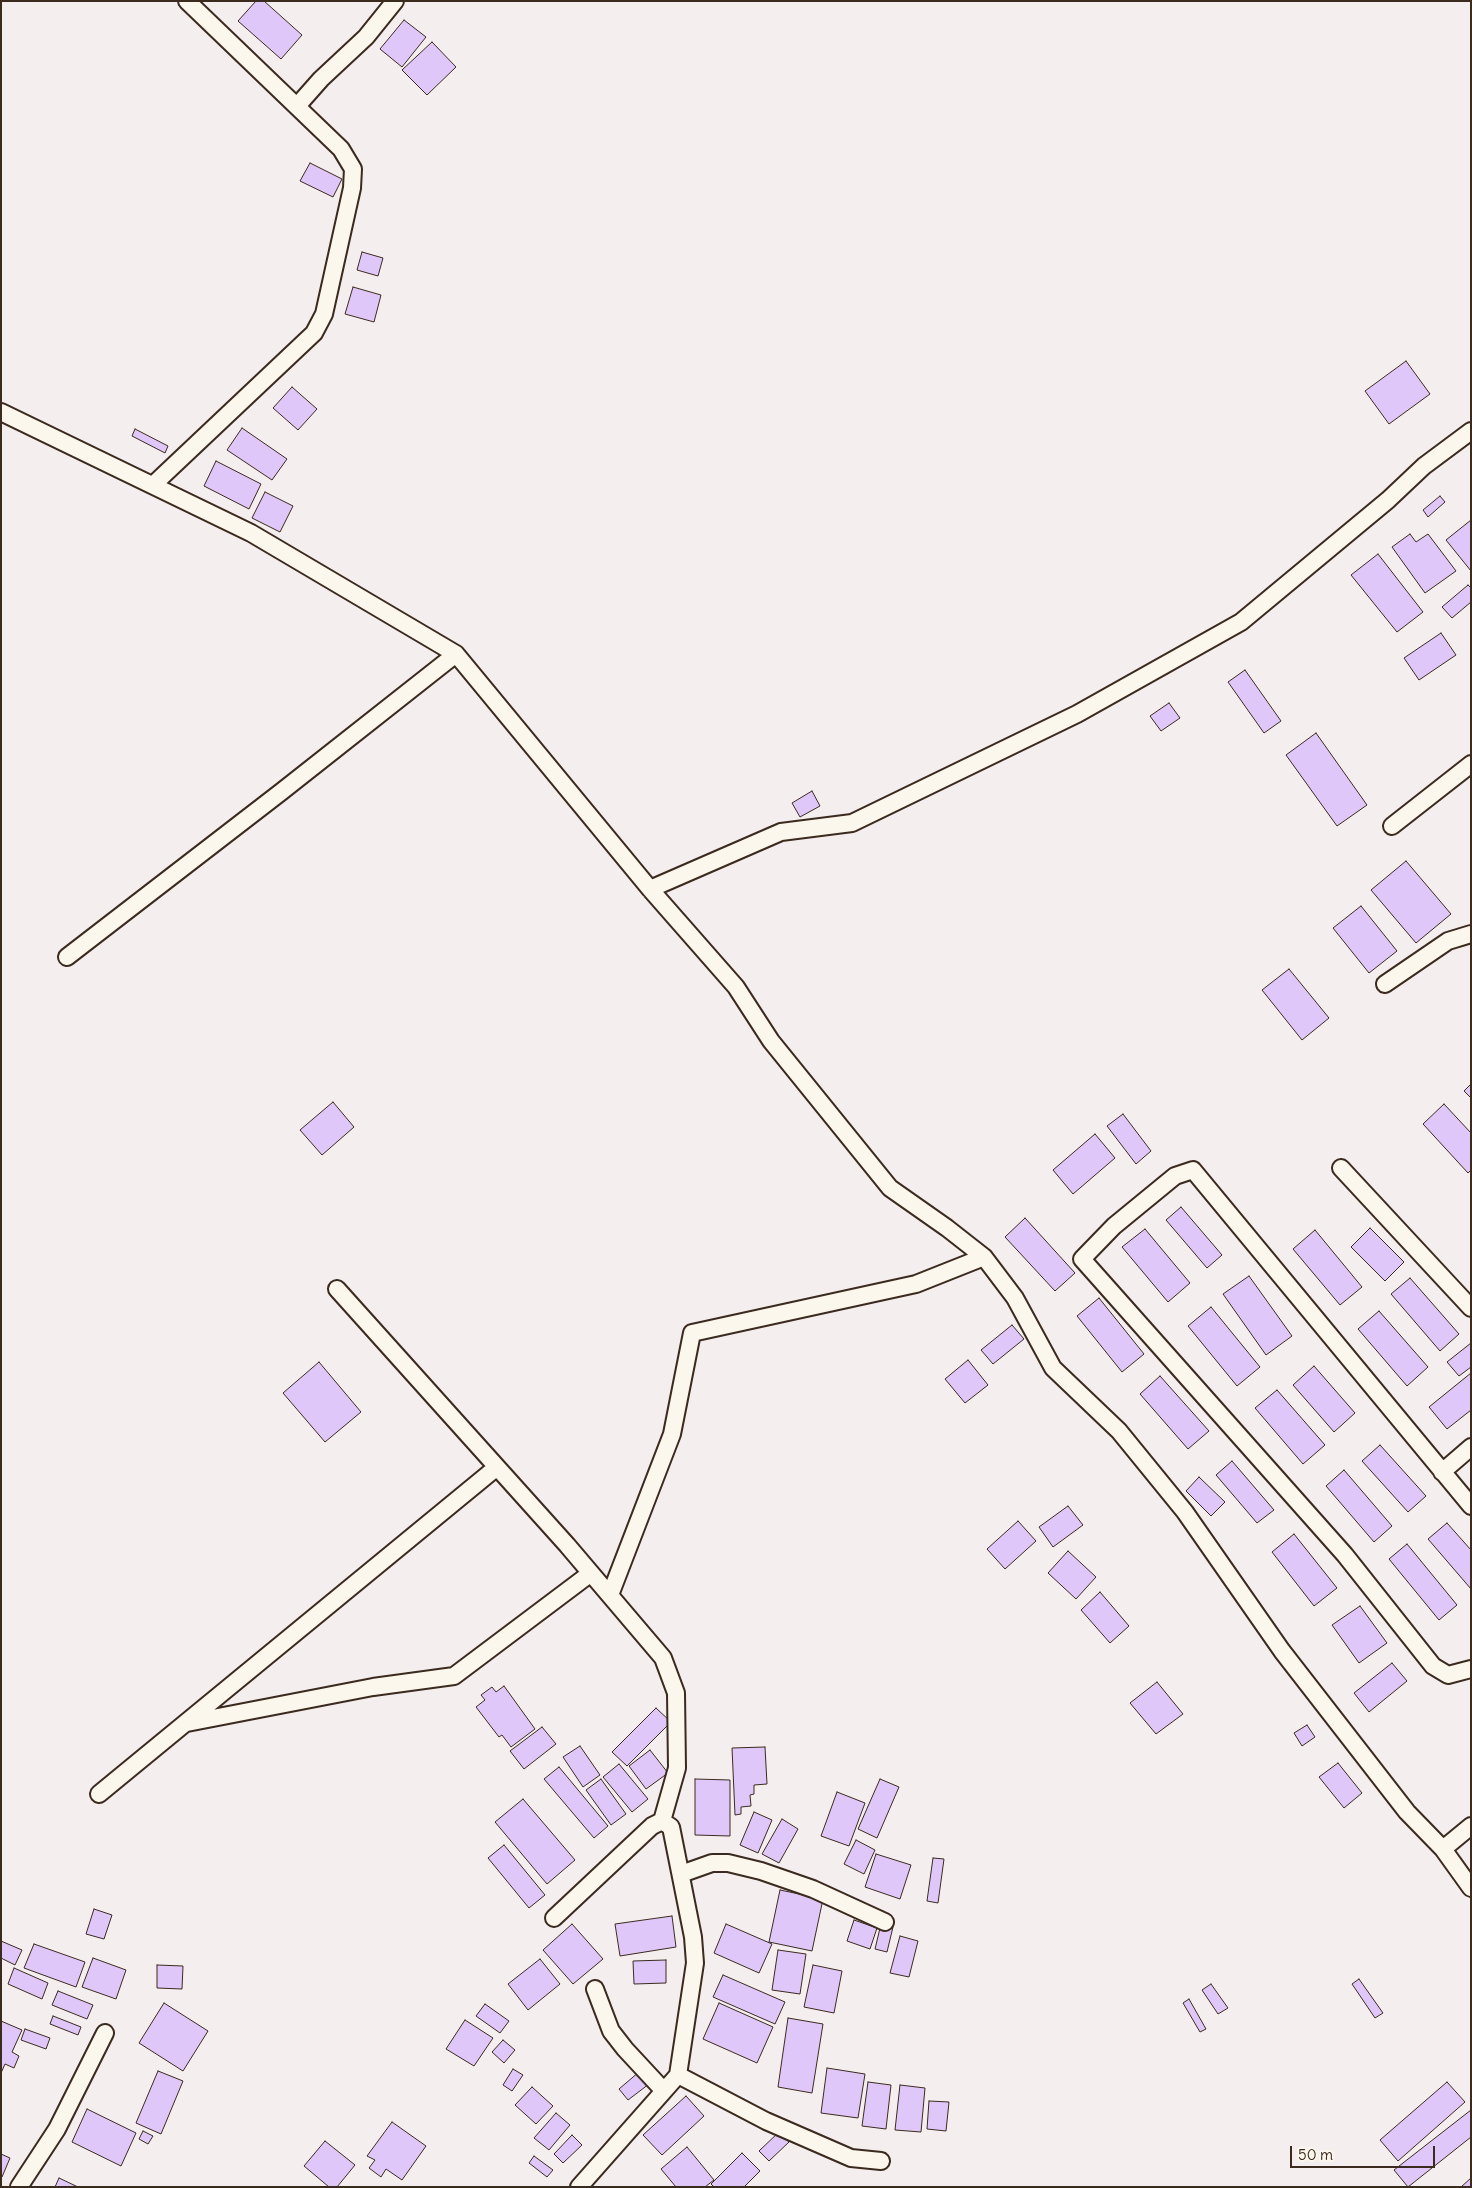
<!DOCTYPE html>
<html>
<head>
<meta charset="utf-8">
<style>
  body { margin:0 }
  #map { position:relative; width:1472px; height:2188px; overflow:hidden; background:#f5eeef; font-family:Delius,sans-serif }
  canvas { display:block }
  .frame { position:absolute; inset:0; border:2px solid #3b2a1e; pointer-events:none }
  .scale { position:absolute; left:1290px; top:2146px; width:145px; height:22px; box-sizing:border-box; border:2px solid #3b2a1e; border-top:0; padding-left:6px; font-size:15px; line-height:18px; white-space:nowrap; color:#3b2a1e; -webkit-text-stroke:4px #fbf7ec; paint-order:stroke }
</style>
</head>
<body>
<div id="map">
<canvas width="1472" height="2188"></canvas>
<div class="frame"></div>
<div class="scale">50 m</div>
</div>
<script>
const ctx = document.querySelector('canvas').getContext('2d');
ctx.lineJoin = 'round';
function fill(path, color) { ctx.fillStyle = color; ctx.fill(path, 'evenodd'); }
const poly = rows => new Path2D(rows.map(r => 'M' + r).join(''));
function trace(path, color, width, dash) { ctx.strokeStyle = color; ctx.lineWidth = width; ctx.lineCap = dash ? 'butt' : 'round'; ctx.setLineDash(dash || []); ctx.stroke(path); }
const building = poly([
  [256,1,264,1,302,35,281,59,238,21,256,1],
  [404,20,426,37,402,67,380,49,404,20],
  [432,42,456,67,427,95,402,70,432,42],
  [310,163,342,179,333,197,300,181,310,163],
  [362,252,383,258,378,276,357,270,362,252],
  [353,287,381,295,374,322,345,314,353,287],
  [1406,361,1430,394,1389,424,1365,391,1406,361],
  [292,387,317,409,298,430,273,408,292,387],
  [242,428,287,459,272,480,227,450,242,428],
  [135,429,168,446,165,453,132,436,135,429],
  [216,461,261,484,249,509,204,486,216,461],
  [265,492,293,506,280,532,252,518,265,492],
  [1440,496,1445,502,1428,517,1423,510,1440,496],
  [1471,520,1471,571,1446,540,1471,520],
  [1410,534,1416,542,1428,534,1456,571,1425,593,1392,547,1410,534],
  [1378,554,1423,612,1397,632,1351,575,1378,554],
  [1468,585,1471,588,1471,602,1452,618,1442,607,1468,585],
  [1441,633,1456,655,1419,680,1404,658,1441,633],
  [1245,670,1281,721,1264,733,1228,682,1245,670],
  [1169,703,1180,718,1161,731,1150,716,1169,703],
  [1316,733,1367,805,1337,826,1286,755,1316,733],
  [812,791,820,806,800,817,792,803,812,791],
  [1406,861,1451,914,1416,943,1371,890,1406,861],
  [1361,906,1397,951,1369,973,1333,928,1361,906],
  [1289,969,1329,1018,1302,1040,1262,990,1289,969],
  [1471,1084,1471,1098,1464,1091,1471,1084],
  [333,1102,354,1127,322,1155,300,1130,333,1102],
  [1444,1104,1471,1133,1471,1170,1468,1173,1423,1124,1444,1104],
  [1123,1114,1151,1151,1136,1164,1107,1126,1123,1114],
  [1095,1134,1115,1158,1073,1194,1053,1170,1095,1134],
  [1181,1207,1222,1255,1207,1268,1166,1220,1181,1207],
  [1025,1218,1075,1273,1055,1291,1005,1237,1025,1218],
  [1370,1228,1404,1262,1385,1281,1351,1247,1370,1228],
  [1145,1229,1190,1283,1168,1302,1122,1247,1145,1229],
  [1315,1230,1362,1287,1340,1305,1293,1249,1315,1230],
  [1249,1276,1292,1336,1266,1355,1223,1294,1249,1276],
  [1410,1278,1459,1334,1440,1351,1391,1294,1410,1278],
  [1099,1298,1144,1354,1122,1372,1077,1316,1099,1298],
  [1211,1307,1260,1367,1237,1386,1188,1326,1211,1307],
  [1379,1311,1428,1367,1407,1386,1358,1329,1379,1311],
  [1012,1325,1024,1339,993,1364,981,1350,1012,1325],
  [1471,1343,1471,1367,1459,1376,1447,1362,1471,1343],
  [968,1360,988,1385,965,1403,945,1379,968,1360],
  [319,1362,361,1412,325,1442,283,1393,319,1362],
  [1314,1366,1355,1413,1334,1432,1293,1385,1314,1366],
  [1471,1373,1471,1410,1447,1429,1429,1407,1471,1373],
  [1160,1376,1209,1431,1188,1449,1140,1394,1160,1376],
  [1277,1390,1325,1445,1303,1464,1255,1408,1277,1390],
  [1380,1445,1426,1496,1408,1512,1362,1461,1380,1445],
  [1232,1461,1274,1510,1257,1523,1216,1475,1232,1461],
  [1344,1470,1392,1526,1374,1542,1326,1486,1344,1470],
  [1199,1477,1225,1502,1211,1516,1186,1491,1199,1477],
  [1068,1506,1083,1525,1053,1547,1039,1527,1068,1506],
  [1018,1521,1036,1541,1005,1569,987,1549,1018,1521],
  [1447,1523,1471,1550,1471,1589,1428,1539,1447,1523],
  [1294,1534,1337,1588,1314,1606,1272,1552,1294,1534],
  [1407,1544,1457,1605,1439,1620,1389,1559,1407,1544],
  [1068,1551,1096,1577,1076,1599,1048,1573,1068,1551],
  [1100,1592,1129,1626,1110,1643,1081,1610,1100,1592],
  [1360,1606,1387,1643,1359,1663,1332,1625,1360,1606],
  [1392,1663,1407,1681,1369,1712,1354,1693,1392,1663],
  [1157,1682,1183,1714,1156,1734,1130,1703,1157,1682],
  [504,1686,535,1729,511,1747,502,1735,499,1737,476,1707,485,1700,481,1695,492,1687,496,1692,504,1686],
  [656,1708,671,1722,627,1766,612,1752,656,1708],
  [1307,1725,1315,1737,1302,1746,1294,1733,1307,1725],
  [542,1727,556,1744,524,1769,510,1751,542,1727],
  [580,1746,600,1775,583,1787,563,1757,580,1746],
  [765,1747,767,1784,754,1785,754,1794,750,1795,751,1806,741,1807,741,1814,735,1815,732,1748,765,1747],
  [650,1750,668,1773,646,1789,629,1766,650,1750],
  [1338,1763,1362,1793,1344,1808,1319,1777,1338,1763],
  [619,1764,648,1799,632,1812,603,1777,619,1764],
  [559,1767,608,1826,594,1838,544,1779,559,1767],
  [601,1779,626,1814,611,1825,586,1790,601,1779],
  [695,1779,730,1780,730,1836,695,1835,695,1779],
  [880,1779,899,1787,877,1838,858,1829,880,1779],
  [837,1792,865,1803,849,1846,821,1836,837,1792],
  [523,1799,575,1860,547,1884,495,1822,523,1799],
  [754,1812,772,1820,758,1853,740,1845,754,1812],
  [782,1819,798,1829,779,1863,762,1854,782,1819],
  [856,1840,875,1850,864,1874,844,1864,856,1840],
  [504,1845,545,1895,529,1908,488,1858,504,1845],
  [876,1854,911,1865,900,1899,865,1887,876,1854],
  [933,1858,944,1859,938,1903,927,1901,933,1858],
  [780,1890,823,1899,812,1951,769,1942,780,1890],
  [94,1909,112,1915,104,1939,86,1934,94,1909],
  [672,1916,676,1947,620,1956,615,1924,672,1916],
  [854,1920,877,1928,870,1949,847,1941,854,1920],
  [572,1924,603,1959,573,1984,543,1950,572,1924],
  [726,1924,772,1944,759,1973,714,1953,726,1924],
  [881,1924,893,1927,887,1952,875,1949,881,1924],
  [900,1936,918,1941,909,1977,890,1973,900,1936],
  [1,1941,22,1950,15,1965,1,1958,1,1941],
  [34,1944,85,1962,76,1987,24,1968,34,1944],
  [778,1950,806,1954,800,1994,772,1990,778,1950],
  [93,1958,126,1970,116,1999,82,1987,93,1958],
  [540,1959,560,1984,528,2010,508,1984,540,1959],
  [666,1960,666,1983,634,1984,633,1961,666,1960],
  [157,1965,183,1966,182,1989,157,1988,157,1965],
  [813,1965,842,1971,834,2013,804,2007,813,1965],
  [14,1968,48,1983,42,1999,8,1984,14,1968],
  [723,1975,785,2002,775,2024,713,1997,723,1975],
  [1359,1979,1383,2013,1375,2018,1352,1984,1359,1979],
  [1211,1984,1228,2008,1218,2014,1202,1990,1211,1984],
  [58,1991,93,2005,87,2019,52,2005,58,1991],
  [1189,1999,1206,2029,1200,2032,1183,2003,1189,1999],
  [164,2003,208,2031,183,2071,139,2043,164,2003],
  [719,2003,773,2027,757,2063,703,2039,719,2003],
  [485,2004,509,2021,500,2033,476,2016,485,2004],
  [53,2016,81,2027,78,2035,50,2024,53,2016],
  [788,2018,823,2024,812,2093,778,2087,788,2018],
  [465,2020,493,2038,474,2066,446,2049,465,2020],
  [1,2021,22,2030,12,2052,19,2056,14,2068,5,2064,1,2073,1,2021],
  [25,2029,50,2038,46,2049,21,2040,25,2029],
  [503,2040,515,2050,504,2063,492,2052,503,2040],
  [827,2068,865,2074,858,2118,821,2113,827,2068],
  [513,2069,523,2075,512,2091,503,2085,513,2069],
  [158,2071,183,2081,161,2134,136,2123,158,2071],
  [639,2072,649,2084,628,2100,619,2089,639,2072],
  [868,2082,891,2085,886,2129,862,2126,868,2082],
  [1447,2082,1465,2102,1398,2161,1380,2140,1447,2082],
  [900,2085,925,2088,921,2132,895,2130,900,2085],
  [532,2087,553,2106,536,2124,515,2105,532,2087],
  [686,2096,704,2116,662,2155,643,2135,686,2096],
  [929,2101,949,2102,946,2131,927,2129,929,2101],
  [87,2109,136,2133,121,2166,72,2142,87,2109],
  [1471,2110,1471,2137,1408,2187,1394,2170,1471,2110],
  [556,2113,570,2125,549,2150,534,2138,556,2113],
  [392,2122,426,2146,402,2180,386,2169,381,2177,369,2168,375,2160,367,2156,392,2122],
  [143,2131,153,2136,148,2144,139,2139,143,2131],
  [779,2132,789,2142,769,2161,759,2151,779,2132],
  [572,2135,582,2145,563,2163,554,2154,572,2135],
  [325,2141,355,2165,337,2187,329,2187,304,2166,325,2141],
  [687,2147,714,2180,705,2187,676,2187,661,2169,687,2147],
  [742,2153,760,2171,744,2187,714,2187,711,2184,742,2153],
  [1,2154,10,2158,2,2177,1,2177,1,2154],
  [534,2156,553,2170,547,2177,529,2163,534,2156],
  [59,2178,78,2187,55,2187,59,2178],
  [1471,2178,1471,2187,1461,2187,1471,2178]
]);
const street = poly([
  [298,105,321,79,366,37,395,1],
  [1,412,251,533,456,654,650,889,736,987,771,1041,890,1188,947,1228,984,1257,1015,1298,1053,1368,1119,1431,1185,1512,1282,1651,1407,1812,1443,1849,1471,1888],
  [154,484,314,333,324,314,352,188,353,169,341,149,187,1],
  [1392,826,1471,764],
  [650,889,781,832,852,823,1077,714,1241,622,1388,500,1424,466,1471,431],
  [67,957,281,792,456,654],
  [1385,984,1448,941,1471,934],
  [1341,1168,1471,1308],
  [337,1289,567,1545,663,1658,676,1693,677,1768,662,1821],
  [1442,1472,1471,1447],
  [1471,1506,1193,1170,1175,1176,1114,1226,1082,1259,1345,1555,1433,1666,1448,1675,1471,1669],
  [610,1595,672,1434,692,1333,916,1284,984,1257],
  [187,1723,373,1687,454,1676,591,1573],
  [99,1794,497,1467],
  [1443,1849,1471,1826],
  [681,1874,712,1863,728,1863,761,1871,813,1889,885,1922],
  [554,1918,652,1826,662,1821,671,1827,693,1937,695,1963,678,2075,579,2187],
  [595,1989,611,2031,625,2049,664,2091],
  [678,2075,766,2121,851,2158,881,2161],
  [19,2187,57,2129,105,2033]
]);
fill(building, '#dfc8f9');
trace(building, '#3b2a1e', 1);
trace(street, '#3b2a1e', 20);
trace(street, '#fbf7ec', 16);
</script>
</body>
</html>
